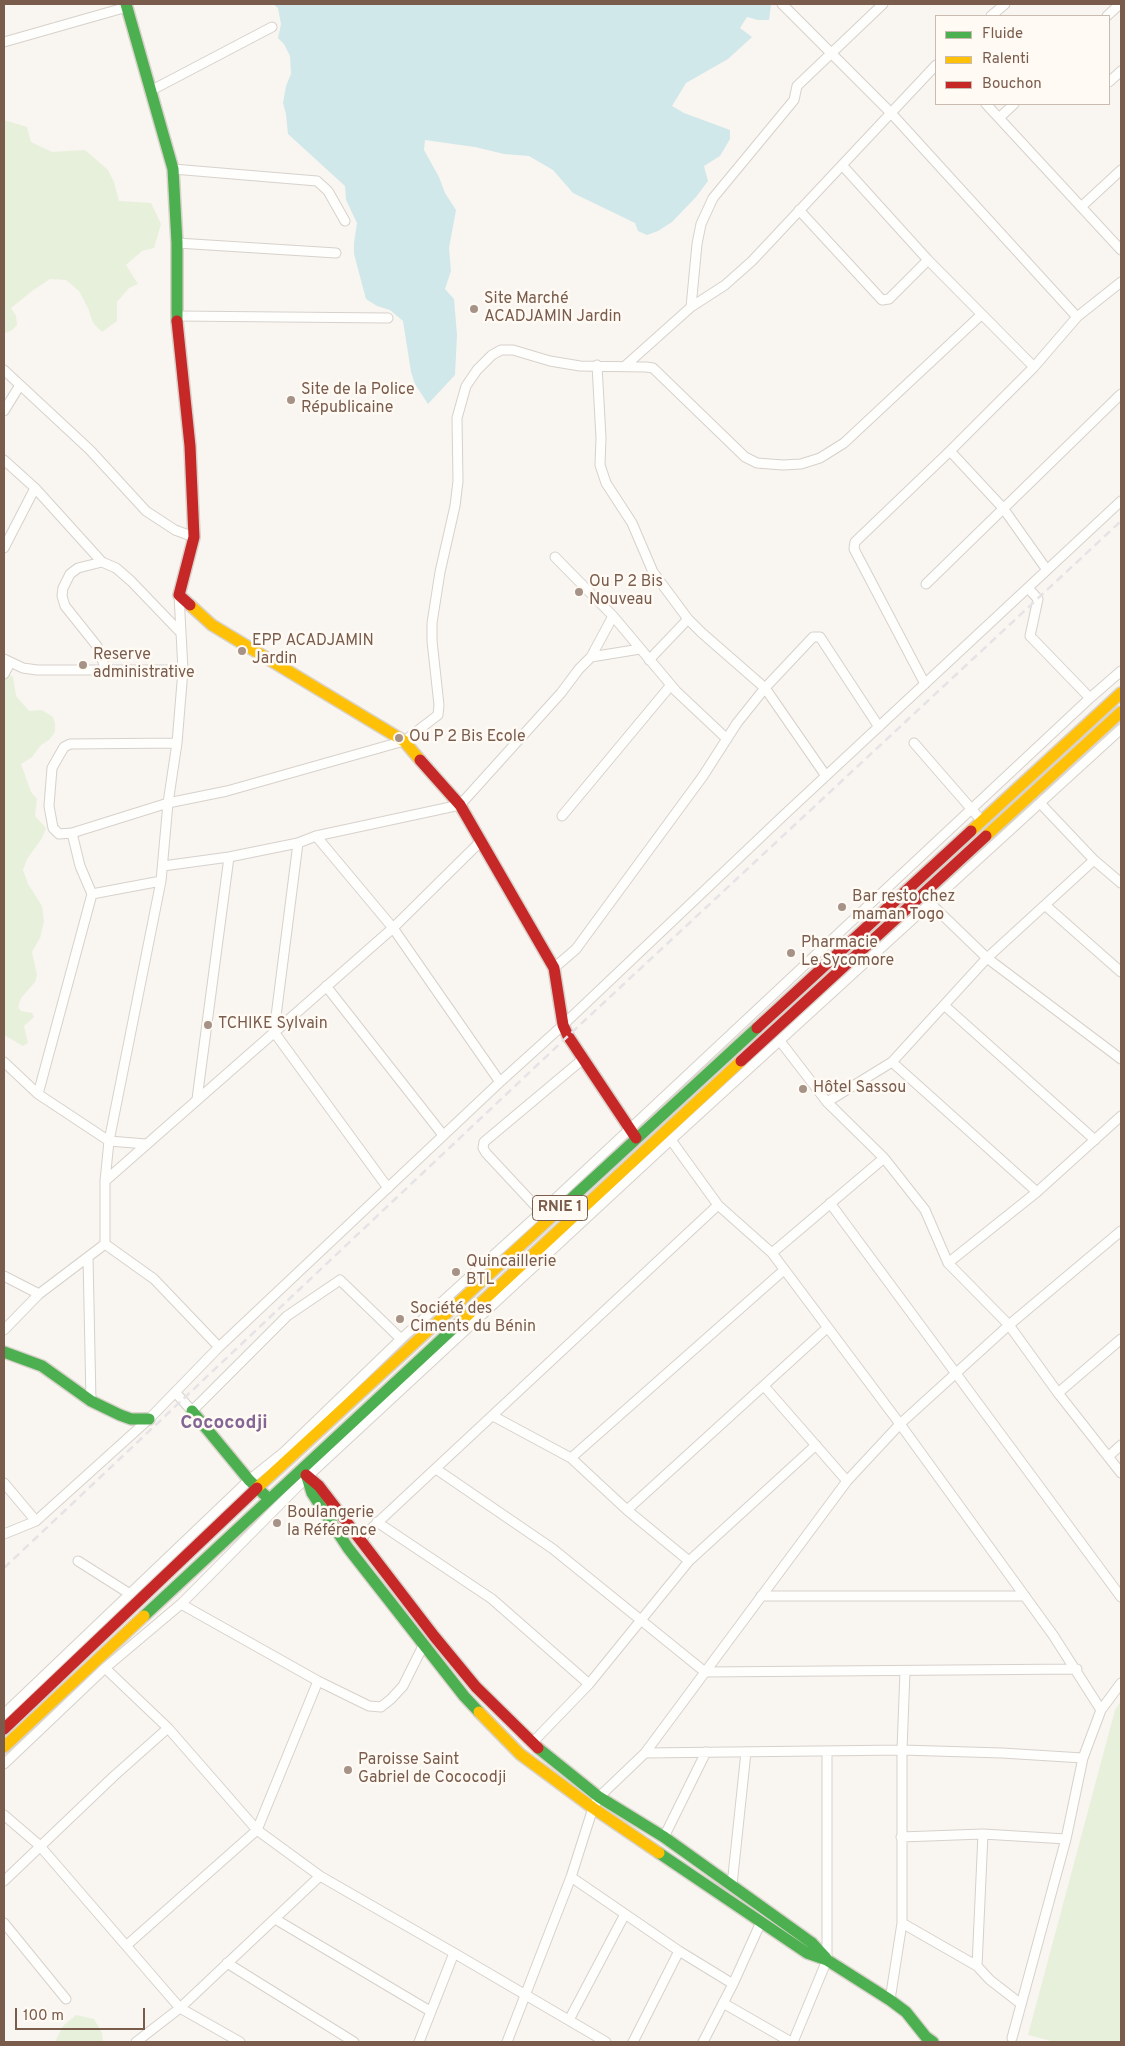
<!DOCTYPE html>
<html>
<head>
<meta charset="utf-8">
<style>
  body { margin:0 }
  #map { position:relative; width:1125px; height:2046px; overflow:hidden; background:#f9f5f0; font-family:Overpass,sans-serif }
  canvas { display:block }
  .frame { position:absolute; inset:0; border:5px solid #7a5c4d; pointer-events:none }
  .legend { position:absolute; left:935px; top:15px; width:175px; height:90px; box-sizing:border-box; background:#fffaf3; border:1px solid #cabbb1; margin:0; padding:6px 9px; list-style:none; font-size:15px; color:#7a5c4d }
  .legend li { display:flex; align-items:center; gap:10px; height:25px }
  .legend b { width:25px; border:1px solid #cabbb1 }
  .scale { position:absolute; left:15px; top:2008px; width:130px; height:22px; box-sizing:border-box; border:2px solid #7a5c4d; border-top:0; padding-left:6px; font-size:15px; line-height:18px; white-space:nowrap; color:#7a5c4d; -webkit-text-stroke:4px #fffaf3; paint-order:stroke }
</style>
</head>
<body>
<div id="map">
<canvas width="1125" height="2046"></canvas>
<div class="frame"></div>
<ul class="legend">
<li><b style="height:6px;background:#4caf50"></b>Fluide</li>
<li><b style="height:6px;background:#ffc107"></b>Ralenti</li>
<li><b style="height:6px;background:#c62828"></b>Bouchon</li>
</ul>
<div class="scale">100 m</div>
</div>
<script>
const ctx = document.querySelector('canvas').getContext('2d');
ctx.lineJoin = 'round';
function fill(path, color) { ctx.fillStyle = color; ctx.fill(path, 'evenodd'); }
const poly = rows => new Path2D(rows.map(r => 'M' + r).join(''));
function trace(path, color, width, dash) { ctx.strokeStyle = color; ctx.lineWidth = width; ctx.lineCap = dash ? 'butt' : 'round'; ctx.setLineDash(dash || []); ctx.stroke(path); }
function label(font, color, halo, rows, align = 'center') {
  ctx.font = font + ' Overpass,sans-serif'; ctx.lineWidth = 5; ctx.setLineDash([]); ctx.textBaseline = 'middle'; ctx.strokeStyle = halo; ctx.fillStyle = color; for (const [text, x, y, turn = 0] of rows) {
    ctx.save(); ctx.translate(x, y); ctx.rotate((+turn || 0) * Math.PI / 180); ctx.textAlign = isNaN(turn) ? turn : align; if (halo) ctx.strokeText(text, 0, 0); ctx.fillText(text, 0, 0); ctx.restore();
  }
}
const green = poly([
  [4,120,27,127,31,142,52,152,85,150,108,170,114,182,119,201,151,203,161,224,154,248,142,251,126,265,138,284,129,288,117,302,117,321,102,332,93,323,88,308,79,291,66,280,50,279,32,291,11,308,16,316,17,325,11,331,5,333,4,331],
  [7,673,13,677,16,696,29,711,42,710,53,717,55,723,55,732,49,740,41,745,32,757,21,764,31,792,37,799,35,816,46,828,42,838,27,859,23,870,28,884,42,906,44,922,40,938,32,952,37,975,35,982,21,998,18,1007,21,1011,32,1013,34,1017,24,1026,28,1043,23,1046,4,1035,4,679],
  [1121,1701,1121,2042,1055,2042,1028,2035,1115,1710],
  [76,2015,94,2019,102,2033,103,2042,55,2042,63,2026]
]);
const water = poly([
  [273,4,770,4,771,5,769,20,758,20,747,17,740,28,752,37,728,59,686,83,672,106,684,113,730,130,730,139,720,156,704,166,708,181,696,197,672,222,658,231,647,235,638,231,635,223,573,193,553,170,529,156,504,154,475,147,425,140,424,150,439,177,445,193,456,210,449,248,451,271,445,289,454,299,457,335,455,375,428,404,415,384,411,372,403,321,390,310,377,306,366,299,354,254,354,243,357,223,346,200,345,186,288,134,286,114,283,103,286,86,291,74,290,56,284,44,278,38,281,24,278,8]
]);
const street = poly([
  [782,4,891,113,1077,317],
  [991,16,1005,4],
  [1107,16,1120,4],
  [4,42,127,7],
  [1109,82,1121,71],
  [152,90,272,27],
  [986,104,1121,250],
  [999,118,1014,104],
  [842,165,928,260,1034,367],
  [173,169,317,181,328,191,345,221],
  [1081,207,1121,170],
  [799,210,882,300,889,299,928,260],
  [177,243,336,253],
  [691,307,697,244,701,224,713,198,794,100,797,86,883,4],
  [176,316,388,318],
  [597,365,601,438,600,465,606,483,632,523,653,572,688,619,702,633,765,688,826,776],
  [625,366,691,307,725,285,752,261,936,65],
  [4,370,90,450,146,511,175,530,194,537],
  [4,411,20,385],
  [950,451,1003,508,1047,570],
  [4,460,35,488,102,562],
  [4,548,35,488],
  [555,557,613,616,676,691,727,739],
  [926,584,1121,394],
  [1028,588,1038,599,1030,636,1090,698],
  [591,657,640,649],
  [4,659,23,668,37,670,183,670],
  [649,660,688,619],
  [106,670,97,646,65,606,62,596,63,588,70,574,78,568,102,562,116,568,131,581,180,632],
  [4,674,10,663],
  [925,684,854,549,855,542,950,451,1034,367,1077,317,1121,282],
  [177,743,70,744,64,747,52,768,49,806,53,828,59,834,72,833,168,803,227,791,404,741,438,715,439,705,432,641,432,623,440,572,455,506,458,481,457,418,466,386,477,370,492,355,501,350,513,350,550,361,580,366,646,367,653,368,745,457,757,463,783,465,801,464,820,458,844,443,981,315],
  [914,743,981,820],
  [1040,803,1094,860,1121,883],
  [562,816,671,685],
  [316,836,393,928,500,1082],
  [298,843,274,1032,388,1188],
  [163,866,229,857,298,843,316,836,460,805,561,693,579,669,591,657,613,616],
  [92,894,161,881],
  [930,903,987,958,1121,1059],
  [1045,905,1121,972],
  [554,968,576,949,703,776,737,723,765,688,813,637,820,637,879,727],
  [326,986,443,1135],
  [945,1006,1095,1140],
  [780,1041,827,1102,884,1158,925,1210,948,1263,1009,1325,1058,1393,1121,1473],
  [4,1062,38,1094,109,1141,146,1144],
  [892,1062,1037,1192],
  [38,1094,92,894,80,866,72,833],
  [197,1099,229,857],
  [827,1102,892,1062,987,958,1094,860],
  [671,1140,718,1205,772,1253,900,1424,1053,1635,1101,1710],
  [105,1181,393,928,481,841],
  [830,1203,1121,1597],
  [541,1212,486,1153,483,1148,484,1142,583,1059],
  [105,1244,154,1279,219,1347],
  [772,1253,884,1158],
  [88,1257,91,1401],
  [948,1263,1037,1192,1121,1116],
  [4,1276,39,1294],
  [4,1330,39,1294,105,1244,105,1181,109,1141,161,881,168,803,177,743,183,670,179,595],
  [764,1386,847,1481],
  [175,1392,192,1411,287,1316,340,1280,401,1339],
  [1058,1393,1121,1339],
  [493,1416,571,1458,627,1510,689,1561],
  [1109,1456,1121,1445],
  [571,1458,784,1270],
  [436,1469,553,1549,705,1672,1077,1669],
  [4,1483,36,1521],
  [627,1510,827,1328],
  [377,1522,492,1599,589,1684],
  [4,1534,36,1521,149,1419,219,1347,500,1082,563,1025,784,815,1121,501],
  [360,1539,718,1205],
  [78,1561,130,1594],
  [761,1596,1025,1596],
  [181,1604,318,1681,369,1706,381,1707,391,1699,403,1686,424,1644],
  [105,1668,168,1728,257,1830,320,1876,454,1953,419,2042],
  [4,1714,249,1480,284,1452,401,1339,541,1212,1090,698,1121,671],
  [532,1743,589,1684,689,1561,816,1445],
  [645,1753,902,1750,1002,1753,1083,1758],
  [4,1764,105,1668,181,1604,307,1477,662,1148,1121,729],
  [4,1815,39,1845,180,2008,240,2042],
  [664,1837,706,1752],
  [901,1837,983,1834,1066,1839],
  [571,1877,679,1951,733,1984],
  [4,1881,114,1776,168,1728],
  [732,1885,746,1752],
  [275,1919,430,2011],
  [4,1923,66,1999],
  [902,1923,977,1966,990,1980,1021,2004],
  [127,1945,257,1830,318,1681],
  [454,1953,606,2042],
  [227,1963,354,2042],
  [977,1966,983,1834],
  [890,2000,902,1923,902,1750,905,1671],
  [723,2003,791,2042],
  [569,2020,625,1914],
  [1012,2038,1066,1839,1083,1758,1101,1710,1121,1683],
  [136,2042,180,2008,320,1876],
  [507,2042,571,1877,593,1808,599,1797,645,1753,847,1481,900,1424,1009,1325,1121,1231],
  [633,2042,679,1951],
  [703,2042,733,1984,761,1922],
  [793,2042,827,1960,827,1751]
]);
const fast = poly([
  [126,4,173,169,177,243,177,321],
  [559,1210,757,1028],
  [4,1352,42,1366,91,1401,120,1415,131,1419,149,1419],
  [192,1411,249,1480,269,1499],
  [307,1477,312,1493,348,1548,464,1696,479,1712],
  [144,1616,457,1325],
  [538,1748,599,1797,664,1837,812,1943,826,1958],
  [659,1853,807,1953,827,1960,890,2000,906,2012,926,2037,933,2042]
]);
const slow = poly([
  [190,605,212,625,404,741,420,760],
  [971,831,1121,693],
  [986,836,1121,712],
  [457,1325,741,1061],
  [257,1488,559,1210],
  [479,1712,520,1754,593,1808,659,1853],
  [4,1747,144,1616]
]);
const jam = poly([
  [177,321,190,446,194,537,179,595,190,605],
  [420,760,460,805,554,968,563,1025,568,1036,636,1138],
  [757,1028,971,831],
  [741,1061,986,836],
  [306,1475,319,1486,434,1636,476,1687,538,1748],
  [4,1729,257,1488]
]);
const rail = poly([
  [4,1568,568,1036,1121,521]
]);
const markers = [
  [474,309,5,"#a69286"],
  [291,400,5,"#a69286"],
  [579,592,5,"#a69286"],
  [242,651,5,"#a69286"],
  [83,665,5,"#a69286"],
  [399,738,5,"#a69286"],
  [842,907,5,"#a69286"],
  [791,953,5,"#a69286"],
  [208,1025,5,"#a69286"],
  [803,1089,5,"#a69286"],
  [456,1272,5,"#a69286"],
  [400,1319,5,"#a69286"],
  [277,1523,5,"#a69286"],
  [348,1770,5,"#a69286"]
];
const shields = [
  [560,1208,55]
];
const shieldNames = [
  ["RNIE 1",560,1208]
];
const poiNames = [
  ["Site Marché",484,300],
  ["ACADJAMIN Jardin",484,318],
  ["Site de la Police",301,391],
  ["Républicaine",301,409],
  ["Ou P 2 Bis",589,583],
  ["Nouveau",589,601],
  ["EPP ACADJAMIN",252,642],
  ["Jardin",252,660],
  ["Reserve",93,656],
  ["administrative",93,674],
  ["Ou P 2 Bis Ecole",409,738],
  ["Bar resto chez",852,898],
  ["maman Togo",852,916],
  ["Pharmacie",801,944],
  ["Le Sycomore",801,962],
  ["TCHIKE Sylvain",218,1025],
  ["Hôtel Sassou",813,1089],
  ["Quincaillerie",466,1263],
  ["BTL",466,1281],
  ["Société des",410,1310],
  ["Ciments du Bénin",410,1328],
  ["Boulangerie",287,1514],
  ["la Référence",287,1532],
  ["Paroisse Saint",358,1761],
  ["Gabriel de Cococodji",358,1779]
];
const quarterNames = [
  ["Cococodji",224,1424]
];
fill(green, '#e7f0db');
fill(water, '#d0e8ea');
trace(street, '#d7d1cb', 11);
trace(fast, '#d9d2cb', 14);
trace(slow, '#d9d2cb', 14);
trace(jam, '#d9d2cb', 14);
trace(street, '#fefefd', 9);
trace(fast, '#4caf50', 11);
trace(slow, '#ffc107', 11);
trace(jam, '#c62828', 11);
trace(rail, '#e6e3e7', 2.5, [8, 5]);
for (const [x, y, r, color] of markers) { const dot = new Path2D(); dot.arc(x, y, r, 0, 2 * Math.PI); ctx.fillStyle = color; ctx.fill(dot); trace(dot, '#fffaf3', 2); }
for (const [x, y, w] of shields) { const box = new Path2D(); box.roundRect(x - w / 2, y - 12.5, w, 25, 4); ctx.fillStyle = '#fffaf3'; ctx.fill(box); trace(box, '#7a5c4d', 1); }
label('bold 15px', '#7a5c4d', null, shieldNames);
label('16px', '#7a5c4d', '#fffaf3', poiNames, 'left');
label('bold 19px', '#846695', '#fffaf3', quarterNames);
</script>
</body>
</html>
